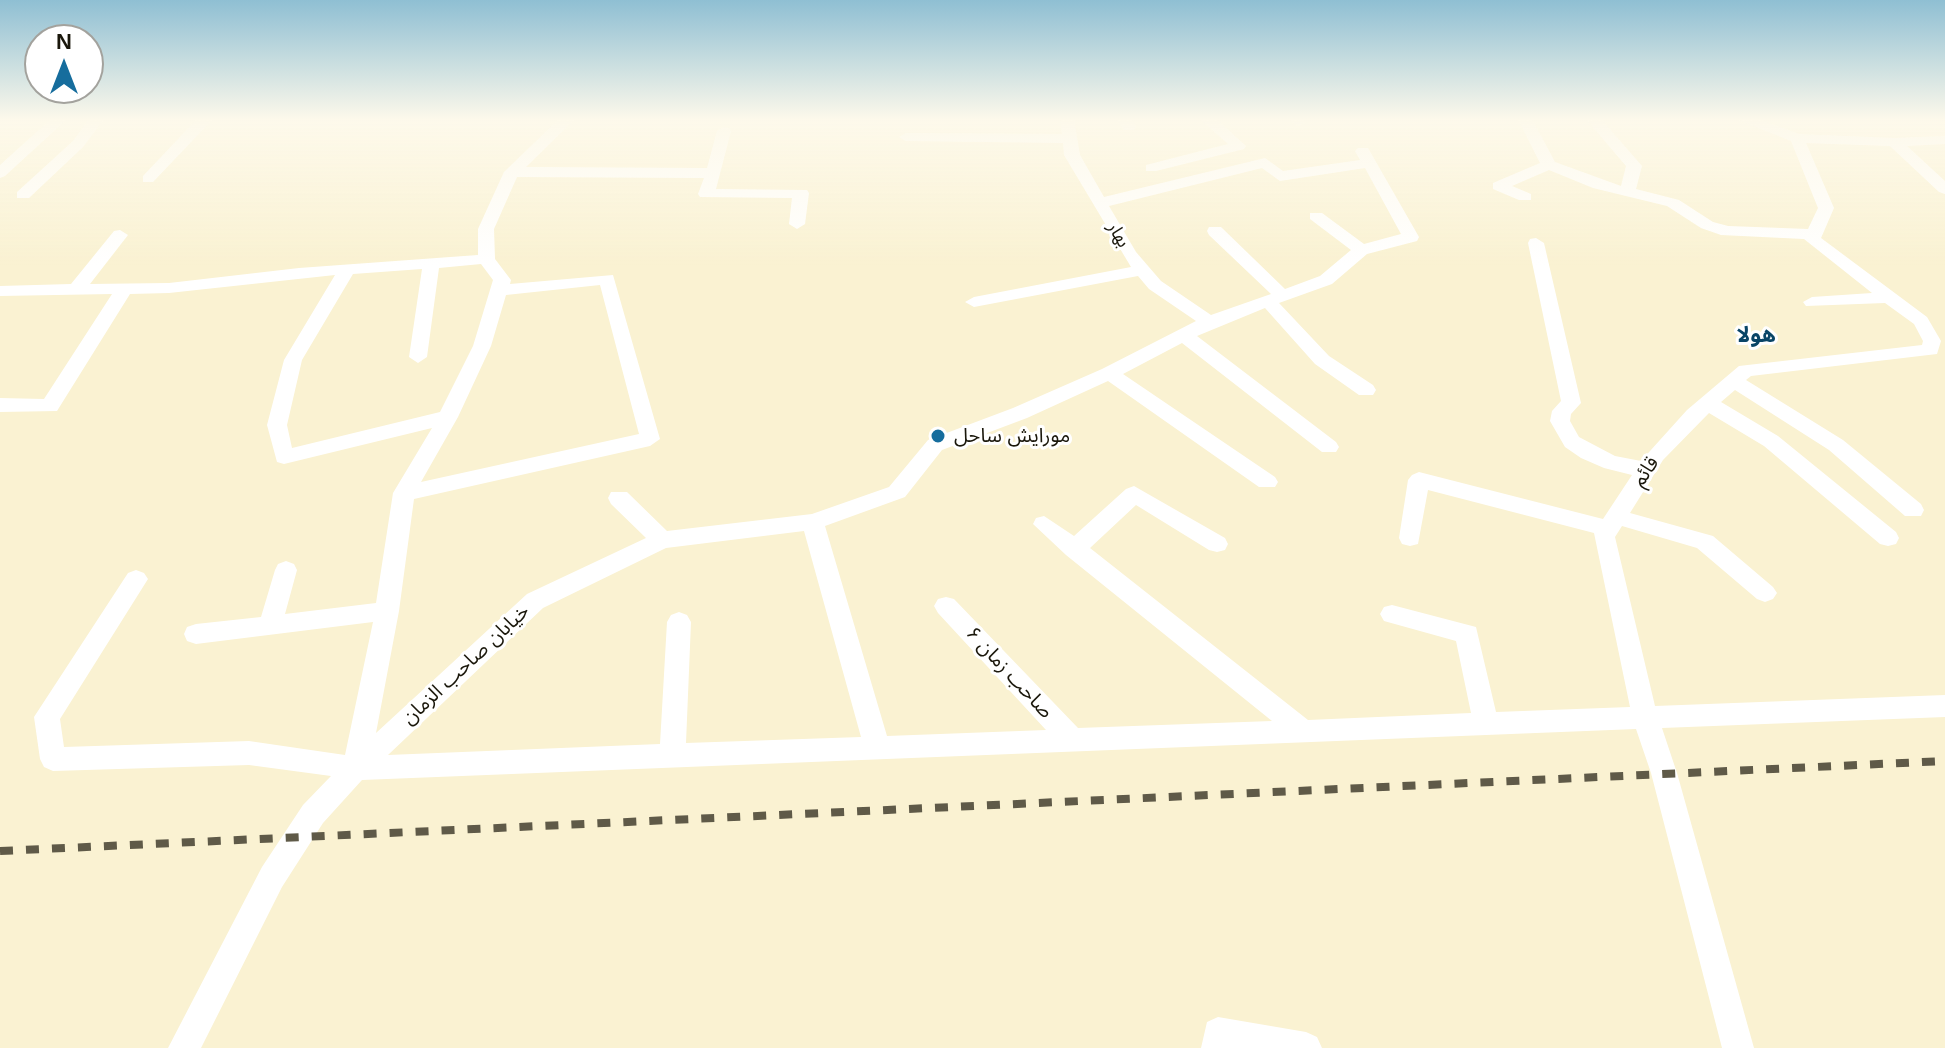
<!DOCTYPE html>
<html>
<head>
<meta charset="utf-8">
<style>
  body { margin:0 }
  #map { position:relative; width:1945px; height:1048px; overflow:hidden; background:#faf2d2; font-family:Arial,sans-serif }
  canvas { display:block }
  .north { position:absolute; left:24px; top:24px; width:80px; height:80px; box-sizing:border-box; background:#fff; border:2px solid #a3a29d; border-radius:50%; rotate:0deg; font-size:22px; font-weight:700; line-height:32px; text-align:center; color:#1a170b }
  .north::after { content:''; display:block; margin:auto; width:28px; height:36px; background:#166d9d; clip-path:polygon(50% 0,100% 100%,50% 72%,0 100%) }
</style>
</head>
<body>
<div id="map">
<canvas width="1945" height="1048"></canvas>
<div class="north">N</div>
</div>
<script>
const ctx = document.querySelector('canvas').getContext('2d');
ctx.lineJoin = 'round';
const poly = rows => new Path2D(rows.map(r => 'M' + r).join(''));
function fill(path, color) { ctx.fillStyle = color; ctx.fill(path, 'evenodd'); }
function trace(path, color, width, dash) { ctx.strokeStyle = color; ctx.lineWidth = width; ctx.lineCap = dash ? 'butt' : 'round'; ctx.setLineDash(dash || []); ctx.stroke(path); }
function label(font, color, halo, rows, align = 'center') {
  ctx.font = font + ' Arial,"Noto Sans Arabic",sans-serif'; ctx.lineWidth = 6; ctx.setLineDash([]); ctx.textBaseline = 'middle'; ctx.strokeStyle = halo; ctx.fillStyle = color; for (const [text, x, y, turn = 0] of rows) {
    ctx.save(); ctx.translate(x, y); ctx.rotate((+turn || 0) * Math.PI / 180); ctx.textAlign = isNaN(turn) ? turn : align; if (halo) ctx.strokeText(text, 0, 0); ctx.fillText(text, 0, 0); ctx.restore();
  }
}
const minor = poly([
  [51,119,67,119,5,176,0,178,0,165,51,119],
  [89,119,104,119,83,147,29,198,17,198,17,192,73,141,89,119],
  [197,119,213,119,153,182,143,182,143,176,197,119],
  [559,119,575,119,526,167,707,168,717,131,724,127,729,128,731,131,716,189,807,190,809,193,805,224,797,229,789,224,792,198,700,197,698,194,704,178,517,177,494,229,495,259,511,280,510,284,613,275,660,439,650,446,414,499,399,611,376,733,527,594,646,538,611,504,608,498,611,492,627,492,667,531,812,514,889,487,928,440,1013,408,1102,369,1196,321,1149,289,1138,276,974,307,965,302,974,297,1131,267,1064,155,1063,143,906,141,899,137,906,133,1062,134,1060,119,1074,119,1080,155,1104,197,1265,158,1283,171,1360,160,1355,151,1358,148,1368,148,1419,237,1417,241,1367,254,1332,284,1279,303,1329,356,1373,385,1376,390,1373,395,1359,395,1315,364,1265,308,1197,336,1336,442,1339,447,1336,452,1322,452,1182,343,1123,374,1275,477,1278,482,1275,487,1259,487,1108,381,1027,418,942,450,905,497,825,526,887,736,1046,730,938,613,934,606,938,599,946,597,954,599,1078,728,1272,721,1066,555,1033,524,1036,518,1044,516,1074,536,1126,489,1134,486,1225,538,1228,544,1225,550,1217,552,1209,550,1136,505,1090,548,1308,720,1471,713,1456,641,1384,621,1380,614,1384,607,1392,605,1476,627,1496,712,1630,707,1594,533,1428,490,1418,544,1410,546,1402,544,1399,538,1408,480,1412,475,1419,472,1603,519,1632,475,1604,468,1581,458,1565,447,1550,421,1552,411,1561,401,1528,243,1530,239,1536,238,1544,243,1581,403,1571,414,1570,421,1579,437,1615,456,1641,461,1687,410,1739,366,1922,345,1923,341,1914,324,1885,303,1806,306,1803,302,1812,297,1872,293,1804,239,1721,235,1701,228,1667,206,1593,188,1549,170,1512,186,1531,194,1531,200,1519,200,1493,189,1493,183,1540,163,1518,119,1532,119,1555,162,1621,186,1626,166,1586,119,1601,119,1642,166,1636,189,1679,200,1713,222,1728,226,1808,229,1818,208,1791,141,1736,119,1758,119,1799,134,1894,138,1945,136,1945,144,1907,146,1945,181,1945,194,1939,192,1890,146,1806,143,1834,208,1821,238,1927,317,1941,341,1937,354,1751,376,1746,380,1843,440,1921,504,1924,510,1921,516,1905,516,1829,450,1735,390,1721,402,1778,436,1896,532,1899,538,1896,544,1888,546,1880,544,1764,446,1709,413,1663,460,1630,513,1713,536,1773,587,1777,593,1773,599,1765,602,1757,599,1697,548,1622,526,1615,537,1655,706,1945,695,1945,717,1662,728,1677,773,1754,1048,1722,1048,1651,773,1636,729,362,780,323,823,282,887,201,1048,168,1048,262,867,303,805,331,776,249,765,53,771,44,767,40,759,34,717,128,573,136,570,144,573,148,579,60,719,64,747,249,741,345,755,373,622,196,644,187,641,184,634,187,627,196,624,261,617,275,570,278,564,286,561,294,564,297,570,285,614,376,603,393,493,432,428,284,464,277,462,267,425,284,360,335,275,169,293,130,294,57,411,0,412,0,398,44,399,112,294,0,296,0,286,71,284,114,231,120,230,128,235,90,284,169,283,299,268,478,255,478,229,504,172,559,119],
  [1262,168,1280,181,1365,168,1401,234,1364,244,1322,213,1310,213,1310,219,1351,250,1320,276,1285,289,1221,227,1209,227,1207,231,1209,235,1271,294,1211,315,1161,281,1136,252,1109,206,1262,168],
  [481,264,493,280,473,346,440,412,292,448,287,425,302,360,353,274,422,269,409,357,418,363,427,357,439,268,481,264],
  [600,285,639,434,421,482,458,417,491,346,506,295,600,285],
  [804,531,861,737,686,743,691,622,687,615,679,612,671,615,667,622,660,744,388,755,543,608,666,548,804,531],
  [1117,119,1132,119,1136,127,1134,130,1124,130,1117,119],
  [1200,119,1216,119,1246,146,1244,149,1156,171,1146,171,1146,165,1228,144,1200,119],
  [1288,119,1303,119,1305,122,1298,126,1288,119],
  [1218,1017,1306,1032,1317,1037,1322,1048,1201,1048,1207,1022,1218,1017]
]);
const rail = poly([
  [0,851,1945,761]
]);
const markers = [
  [938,436,8,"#166d9d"]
];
const farStreetnames = [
  ["بهار",1118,235,60]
];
const poiNames = [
  ["مورایش ساحل",954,436]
];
const streetNames = [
  ["قائم",1646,472,-56],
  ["خیابان صاحب الزمان",466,665,-43],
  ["صاحب زمان ۶",1009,673,47]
];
const neighbourhoodNames = [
  ["هولا",1756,336]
];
fill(minor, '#fff');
trace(rail, '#5f5a48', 8, [13, 13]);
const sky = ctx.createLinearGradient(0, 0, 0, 266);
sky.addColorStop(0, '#8fbfd3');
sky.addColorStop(0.45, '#fdf9eb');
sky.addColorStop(1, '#fdf9eb00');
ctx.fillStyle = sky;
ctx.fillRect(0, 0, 1945, 266);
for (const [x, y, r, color] of markers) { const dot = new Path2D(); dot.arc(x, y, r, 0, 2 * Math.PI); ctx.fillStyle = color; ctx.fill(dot); trace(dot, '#fff', 3); }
label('18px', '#1a170b', '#fff', farStreetnames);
label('20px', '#1a170b', '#fff', poiNames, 'left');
label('20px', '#1a170b', '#fff', streetNames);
label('bold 22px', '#094566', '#fff', neighbourhoodNames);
</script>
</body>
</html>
